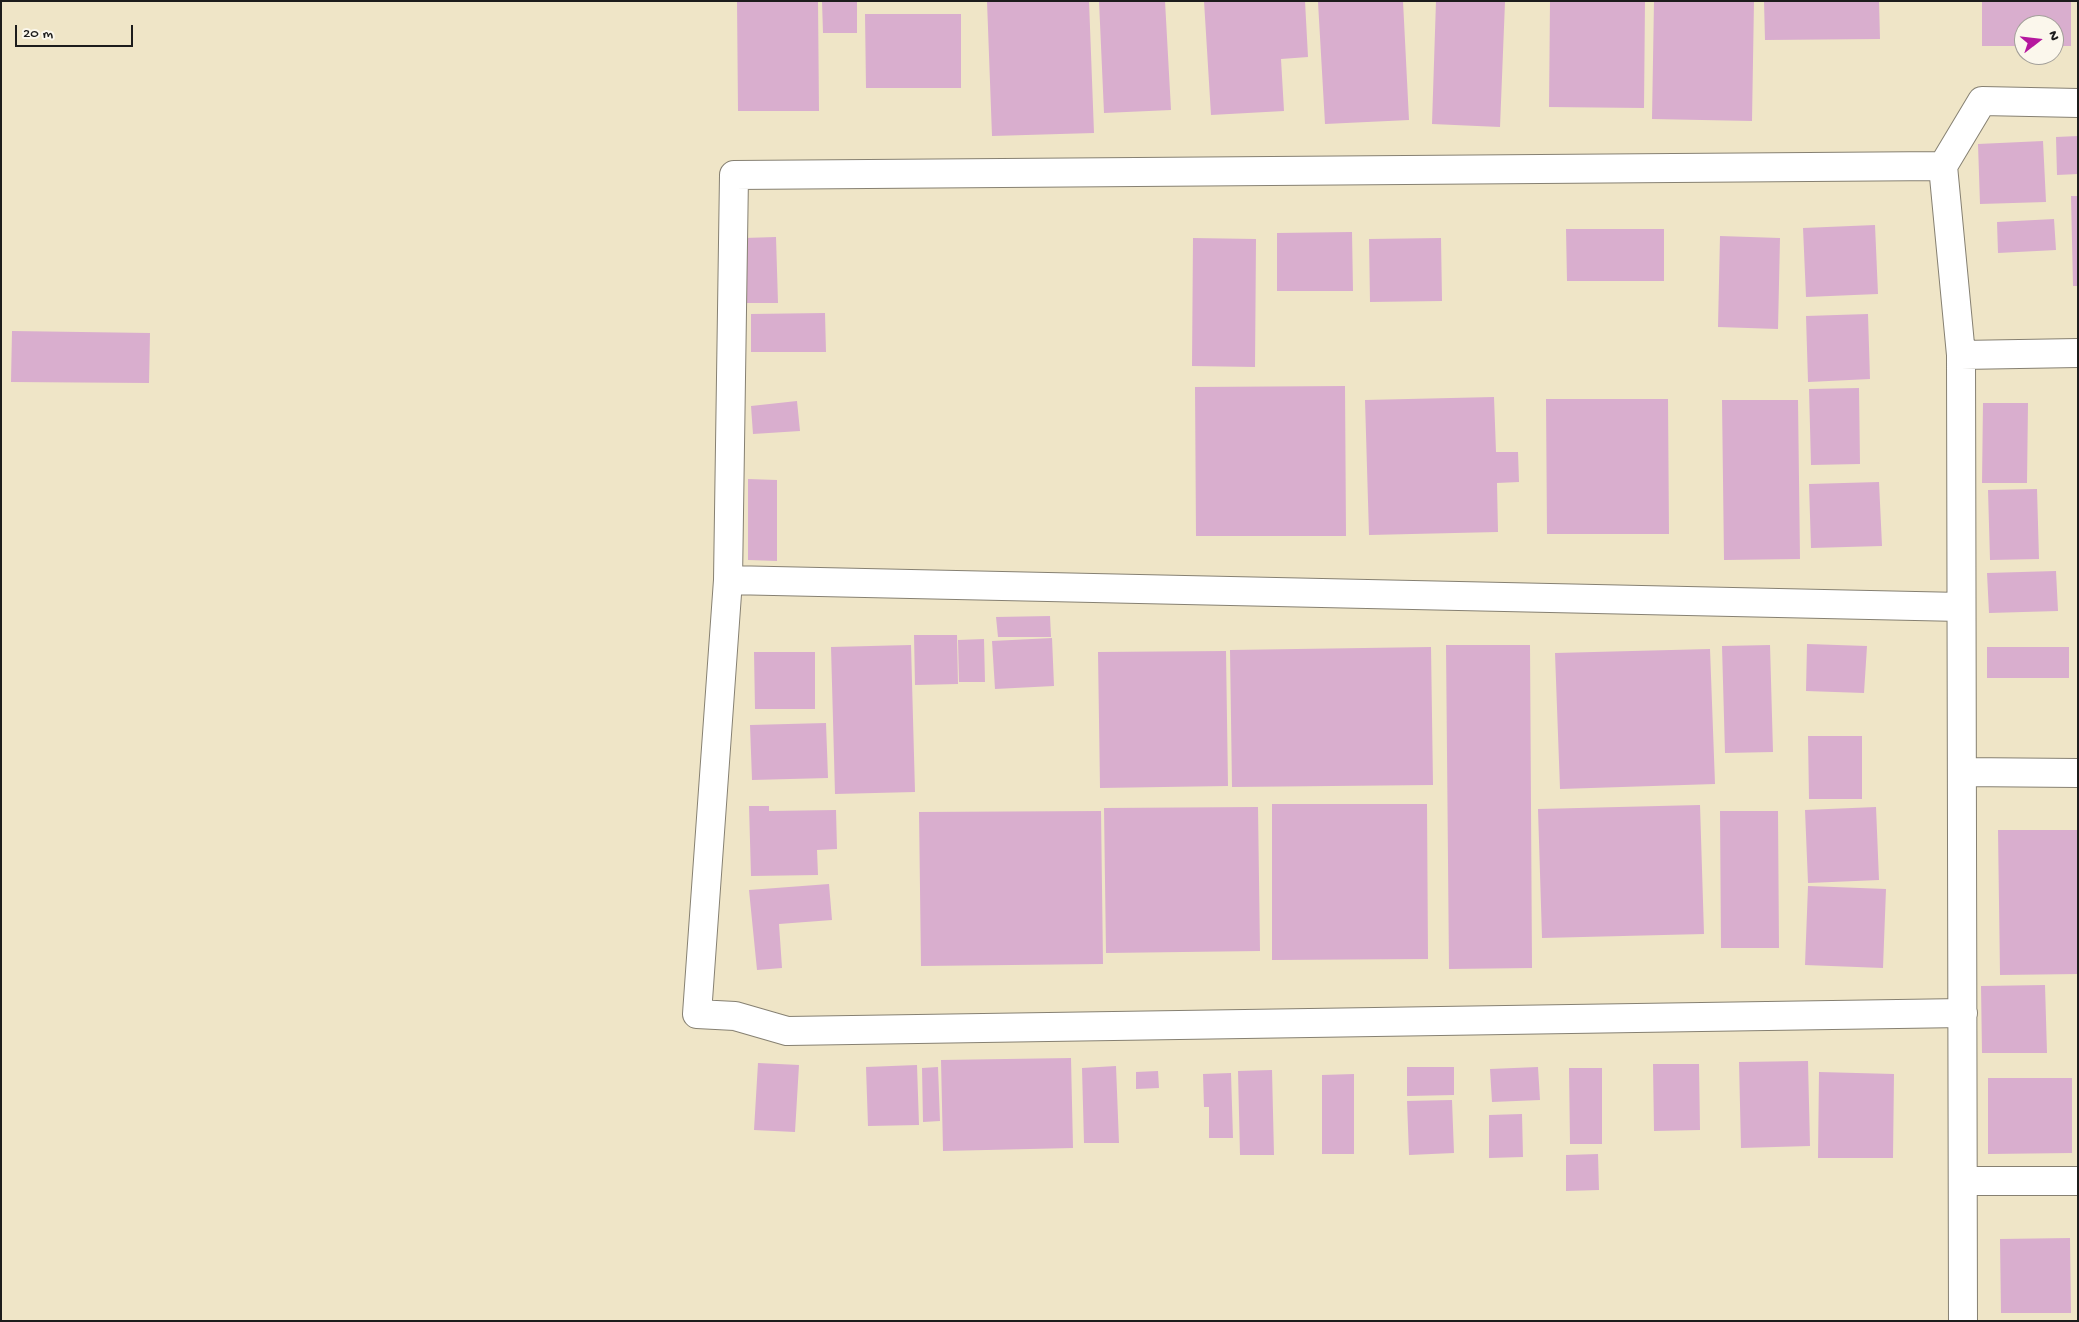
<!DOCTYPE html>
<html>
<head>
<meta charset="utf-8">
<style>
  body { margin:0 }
  #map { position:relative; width:2079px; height:1322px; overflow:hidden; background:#efe5c7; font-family:"Gochi Hand",sans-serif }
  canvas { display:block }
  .frame { position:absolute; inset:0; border:2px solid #1c1c1c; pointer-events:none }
  .north { position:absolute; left:2014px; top:15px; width:50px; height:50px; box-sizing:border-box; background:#fbf7ec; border:1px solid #a29f99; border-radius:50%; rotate:74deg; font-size:14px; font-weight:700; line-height:20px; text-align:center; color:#1c1c1c }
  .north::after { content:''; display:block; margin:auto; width:18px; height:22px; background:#b5179e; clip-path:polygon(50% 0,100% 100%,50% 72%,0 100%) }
  .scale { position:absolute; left:15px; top:25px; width:118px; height:22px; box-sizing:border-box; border:2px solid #1c1c1c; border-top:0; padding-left:6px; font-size:15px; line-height:18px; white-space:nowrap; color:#1c1c1c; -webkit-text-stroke:4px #fbf7ec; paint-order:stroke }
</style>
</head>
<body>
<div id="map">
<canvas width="2079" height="1322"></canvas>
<div class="frame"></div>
<div class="north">N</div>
<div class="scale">20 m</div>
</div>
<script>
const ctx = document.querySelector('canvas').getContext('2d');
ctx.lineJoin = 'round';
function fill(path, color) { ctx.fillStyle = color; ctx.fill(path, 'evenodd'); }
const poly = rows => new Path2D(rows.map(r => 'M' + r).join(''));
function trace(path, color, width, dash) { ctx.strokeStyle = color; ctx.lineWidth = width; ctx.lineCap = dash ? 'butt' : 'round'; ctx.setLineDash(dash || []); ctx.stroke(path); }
const building = poly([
  [737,1,818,1,819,111,738,111],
  [822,1,857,1,857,33,823,33],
  [987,1,1089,1,1094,133,992,136],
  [1099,1,1165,1,1171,110,1104,113],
  [1204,1,1305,1,1308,57,1281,59,1284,111,1211,115],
  [1403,1,1409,120,1325,124,1318,2],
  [1436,1,1505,2,1500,127,1432,124],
  [1550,1,1645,1,1644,108,1549,107],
  [1654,1,1754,1,1752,121,1652,119],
  [1764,1,1879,1,1880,39,1765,40],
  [1982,1,2071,1,2071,46,2054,46,2054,25,2024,25,2024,46,1982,46],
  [865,14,961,14,961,88,866,88],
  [2078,136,2078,174,2057,175,2056,137],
  [2043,141,2046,202,1980,204,1978,144],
  [2071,196,2078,196,2078,286,2073,286],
  [2054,219,2056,250,1998,253,1997,222],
  [1875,225,1878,294,1806,297,1803,228],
  [1566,229,1664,229,1664,281,1567,281],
  [1352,232,1353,291,1277,291,1277,233],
  [1720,236,1780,238,1778,329,1718,327],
  [776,237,778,303,746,303,744,238],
  [1193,238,1256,239,1255,367,1192,366],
  [1441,238,1442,301,1370,302,1369,239],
  [825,313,826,352,751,352,751,314],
  [1868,314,1870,379,1808,382,1806,316],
  [12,331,150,333,149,383,11,382],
  [1345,386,1346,536,1196,536,1195,387],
  [1859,388,1860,464,1811,465,1809,389],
  [1494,397,1496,452,1518,452,1519,482,1497,483,1498,532,1369,535,1365,400],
  [1546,399,1668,399,1669,534,1547,534],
  [1722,400,1798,400,1800,559,1724,560],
  [797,401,800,431,753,434,751,406],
  [1983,403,2028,403,2027,483,1982,483],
  [748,479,777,480,777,561,748,560],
  [1879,482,1882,546,1811,548,1809,484],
  [2037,489,2039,559,1990,560,1988,490],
  [2056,571,2058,611,1989,613,1987,573],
  [1050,616,1051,637,998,637,996,617],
  [914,635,957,635,958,684,915,685],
  [1052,638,1054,686,995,689,992,641],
  [984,639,985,682,959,682,958,640],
  [1807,644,1867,646,1864,693,1806,691],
  [911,645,915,792,835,794,831,647],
  [1446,645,1530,645,1532,968,1449,969],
  [1770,645,1773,752,1725,753,1722,646],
  [1431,647,1433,785,1232,787,1230,650],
  [1987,647,2069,647,2069,678,1987,678],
  [1710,649,1715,784,1560,789,1555,653],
  [1226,651,1228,786,1100,788,1098,652],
  [754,652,815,652,815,709,755,709],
  [826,723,828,778,752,780,750,725],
  [1808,736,1862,736,1862,799,1809,799],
  [1272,804,1427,804,1428,959,1272,960],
  [1700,805,1704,934,1542,938,1538,809],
  [749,806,769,806,769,811,836,810,837,849,817,850,818,875,751,876],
  [1258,807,1260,951,1106,953,1104,808],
  [1876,807,1879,880,1808,883,1805,810],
  [1101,811,1103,964,921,966,919,812],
  [1720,811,1778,811,1779,948,1721,948],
  [1998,830,2078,830,2078,974,2000,975],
  [829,884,832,920,779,924,782,968,757,970,749,890],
  [1808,886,1886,889,1883,968,1805,965],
  [2045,985,2047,1053,1982,1053,1981,986],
  [1071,1058,1073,1148,943,1151,941,1060],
  [1808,1061,1810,1146,1741,1148,1739,1062],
  [758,1063,799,1065,795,1132,754,1130],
  [1653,1064,1699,1064,1700,1130,1654,1131],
  [917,1065,919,1125,868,1126,866,1067],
  [1116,1066,1119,1143,1084,1143,1082,1068],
  [938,1067,940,1121,923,1122,922,1068],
  [1407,1067,1454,1067,1454,1095,1407,1096],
  [1538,1067,1540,1100,1492,1102,1490,1069],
  [1569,1068,1602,1068,1602,1144,1570,1144],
  [1272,1070,1274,1155,1240,1155,1238,1071],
  [1158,1071,1159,1088,1136,1089,1136,1072],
  [1819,1072,1894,1074,1893,1158,1818,1158],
  [1231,1073,1233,1138,1209,1138,1209,1107,1204,1107,1203,1074],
  [1354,1074,1354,1154,1322,1154,1322,1075],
  [1988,1078,2072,1078,2072,1153,1988,1154],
  [1452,1100,1454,1153,1409,1155,1407,1101],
  [1522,1114,1523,1157,1489,1158,1489,1115],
  [1598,1154,1599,1190,1566,1191,1566,1155],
  [2070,1238,2071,1313,2001,1313,2000,1239]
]);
const minor = poly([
  [1943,166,734,175,728,580,697,1014,735,1016,787,1031,1963,1013],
  [1961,355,2078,353],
  [728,580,1961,607],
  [1962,772,2078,773],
  [1963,1181,2078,1181],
  [1963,1321,1961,355,1943,166,1982,101,2078,103]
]);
fill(building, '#d9aece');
trace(minor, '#868072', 30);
trace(minor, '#fff', 28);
</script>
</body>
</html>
